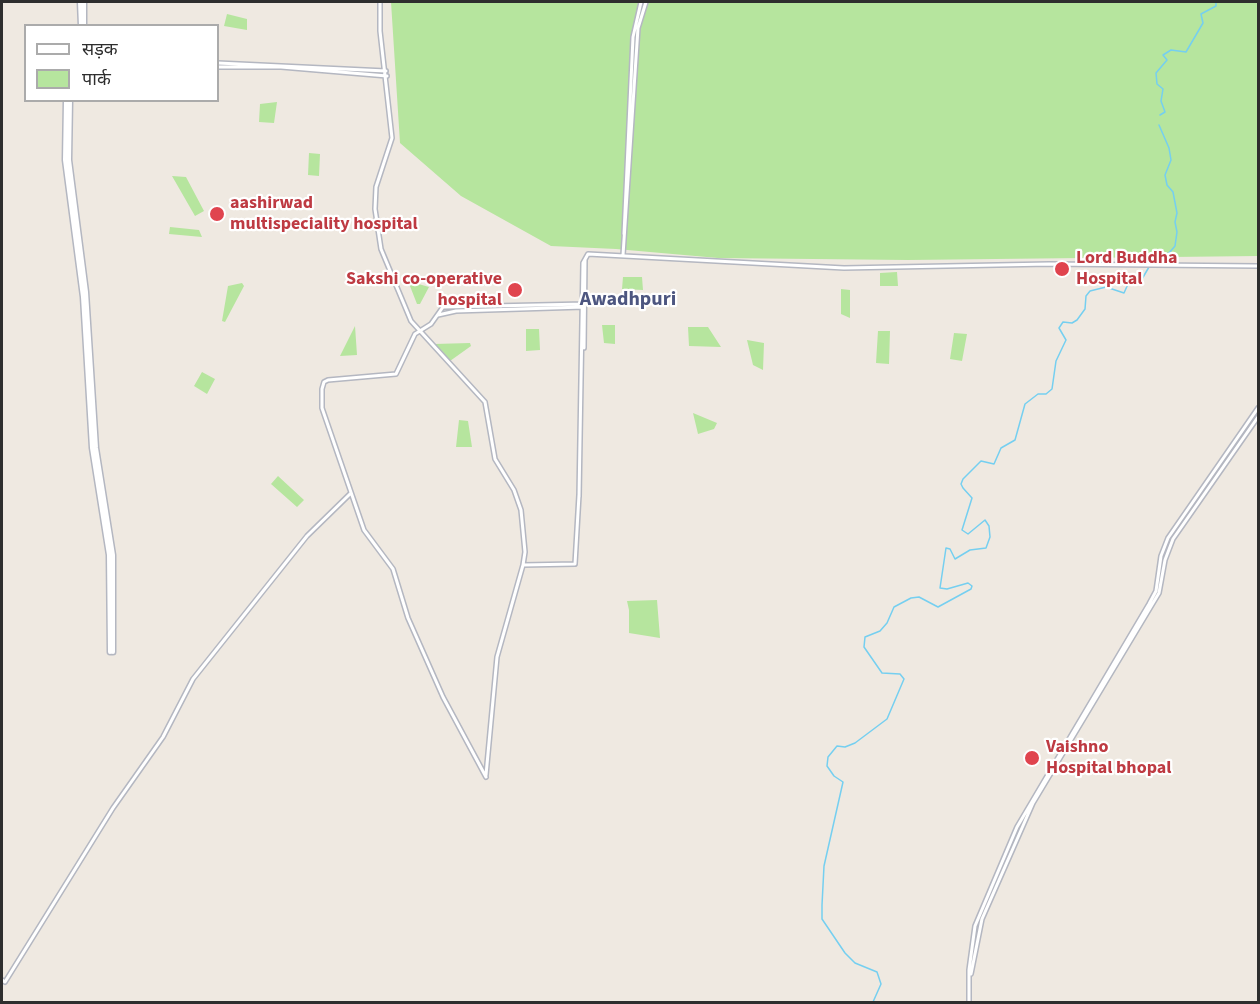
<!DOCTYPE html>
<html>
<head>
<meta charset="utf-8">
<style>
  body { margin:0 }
  #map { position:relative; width:1260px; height:1004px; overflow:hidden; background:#efe9e1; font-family:"Source Sans 3","Noto Sans Devanagari",sans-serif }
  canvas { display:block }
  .frame { position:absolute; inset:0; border:3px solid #2e2e2e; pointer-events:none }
  .legend { position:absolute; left:24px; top:24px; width:195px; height:78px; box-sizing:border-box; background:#fff; border:2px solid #ababab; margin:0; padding:8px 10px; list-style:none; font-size:18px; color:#2e2e2e }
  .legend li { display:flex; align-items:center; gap:12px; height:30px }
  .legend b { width:30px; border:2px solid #ababab }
</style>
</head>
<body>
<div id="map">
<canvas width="1260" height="1004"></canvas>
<div class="frame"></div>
<ul class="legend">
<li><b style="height:8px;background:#fff"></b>सड़क</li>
<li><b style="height:16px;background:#b6e59e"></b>पार्क</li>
</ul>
</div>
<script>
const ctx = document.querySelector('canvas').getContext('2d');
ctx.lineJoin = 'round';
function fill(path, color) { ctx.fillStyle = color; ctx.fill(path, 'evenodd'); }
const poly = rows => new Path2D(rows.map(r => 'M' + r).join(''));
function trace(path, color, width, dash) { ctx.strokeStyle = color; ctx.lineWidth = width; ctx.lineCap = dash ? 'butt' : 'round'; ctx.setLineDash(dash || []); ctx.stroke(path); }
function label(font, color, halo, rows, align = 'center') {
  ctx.font = font + ' "Source Sans 3",sans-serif'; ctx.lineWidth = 4.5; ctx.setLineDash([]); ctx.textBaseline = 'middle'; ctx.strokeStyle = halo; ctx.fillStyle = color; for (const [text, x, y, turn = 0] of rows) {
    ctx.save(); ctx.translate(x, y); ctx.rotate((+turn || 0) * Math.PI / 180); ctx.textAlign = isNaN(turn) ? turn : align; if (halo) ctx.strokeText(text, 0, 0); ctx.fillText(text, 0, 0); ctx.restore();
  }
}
const green = poly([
  [391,2,1258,2,1258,256,908,260,718,258,616,249,551,246,461,196,400,143],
  [227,14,247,19,247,30,224,26],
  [277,102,274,123,259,122,260,104],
  [309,153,320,154,319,176,308,175],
  [172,176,186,177,204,211,195,216],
  [170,227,199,230,202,237,169,234],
  [897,272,898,286,880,286,880,273],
  [623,277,642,277,643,290,622,289],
  [408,281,429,287,420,304,417,304],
  [242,283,244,286,225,322,222,321,228,286],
  [841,289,850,290,850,318,841,314],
  [602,325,615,325,615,344,604,343],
  [355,326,357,355,340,356],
  [688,327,708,327,721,347,689,346],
  [526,329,539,329,540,350,526,351],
  [878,331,890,331,889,364,876,363],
  [954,333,967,334,962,361,950,359],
  [747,340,764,343,763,370,753,365],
  [470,343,471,346,450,361,434,344],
  [202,372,215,379,207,394,194,386],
  [693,413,717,423,714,429,698,434],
  [459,420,468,421,472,447,456,447],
  [278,476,304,500,297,507,271,484],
  [657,600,660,638,629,633,629,610,627,601]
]);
const stream = poly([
  [1160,115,1165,112,1161,101,1163,89,1157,84,1156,73,1167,60,1163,55,1171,50,1186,52,1203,23,1201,14,1216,6,1216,2],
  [1151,263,1169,253,1175,246,1177,232,1175,222,1177,213,1173,192,1167,185,1165,175,1171,160,1169,148,1159,125],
  [873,1002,881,984,877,972,855,963,845,953,822,919,822,905,824,866,843,782,834,776,827,766,828,757,837,746,845,747,855,743,887,719,904,679,900,674,882,673,864,647,865,637,880,631,887,623,894,607,911,598,919,597,938,607,971,589,972,586,968,583,947,589,940,588,946,548,950,549,955,559,970,550,986,548,990,537,989,526,985,520,968,534,962,530,972,498,963,488,961,484,963,479,981,461,994,464,1001,448,1015,440,1025,404,1038,394,1046,394,1052,389,1056,361,1066,340,1059,328,1063,322,1072,323,1077,320,1085,309,1086,296,1090,291,1106,287,1124,293,1132,275,1142,279,1149,267]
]);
const tertiary = poly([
  [380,2,380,31,392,138,376,187,375,209,381,249,411,321,485,402,495,459,514,490,521,510,525,552,523,565],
  [218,63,386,71],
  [218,67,281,67,387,76],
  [624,234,633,37,641,2],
  [623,255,638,28,646,2],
  [438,315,456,311,584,307],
  [584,348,585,260],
  [579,497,583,263,588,254,844,268,1049,264,1258,266],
  [486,775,497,657,523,565,575,564,579,495],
  [486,777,443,697,408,618,393,569,364,530,322,408,322,389,324,382,328,380,396,374,415,334,431,324,443,307,585,304],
  [971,974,982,919,1033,803,1159,593,1165,560,1173,539,1258,417],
  [2,980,5,982,113,808,163,737,193,679,307,536,351,493],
  [969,1002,969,970,975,926,1017,827,1149,604,1156,591,1161,556,1168,538,1258,408]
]);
const secondary = poly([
  [80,2,81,26],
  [84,26,84,2],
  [66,100,65,160,83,297,92,448,109,555,110,652],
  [70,100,69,160,86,292,96,448,113,555,113,652]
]);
const markers = [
  [217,214,8,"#e0444e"],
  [1062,269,8,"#e0444e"],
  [515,290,8,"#e0444e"],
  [1032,758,8,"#e0444e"]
];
const healthNames = [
  ["aashirwad",230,204],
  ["multispeciality hospital",230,225],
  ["Lord Buddha",1076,259],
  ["Hospital",1076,280],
  ["Sakshi co-operative",502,280,"right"],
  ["hospital",502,301,"right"],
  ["Vaishno",1046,748],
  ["Hospital bhopal",1046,769]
];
const neighbourhoodNames = [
  ["Awadhpuri",628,301]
];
fill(green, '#b6e59e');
trace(stream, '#75cff0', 1.5);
trace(tertiary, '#b4b7c1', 6);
trace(secondary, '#b4b7c1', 7);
trace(tertiary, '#fff', 3);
trace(secondary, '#fff', 4);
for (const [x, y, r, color] of markers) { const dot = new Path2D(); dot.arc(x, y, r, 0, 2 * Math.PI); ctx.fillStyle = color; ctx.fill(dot); trace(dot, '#fff', 2); }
label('bold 18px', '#be3a42', '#fff', healthNames, 'left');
label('bold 20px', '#4d5680', '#fff', neighbourhoodNames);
</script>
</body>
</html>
